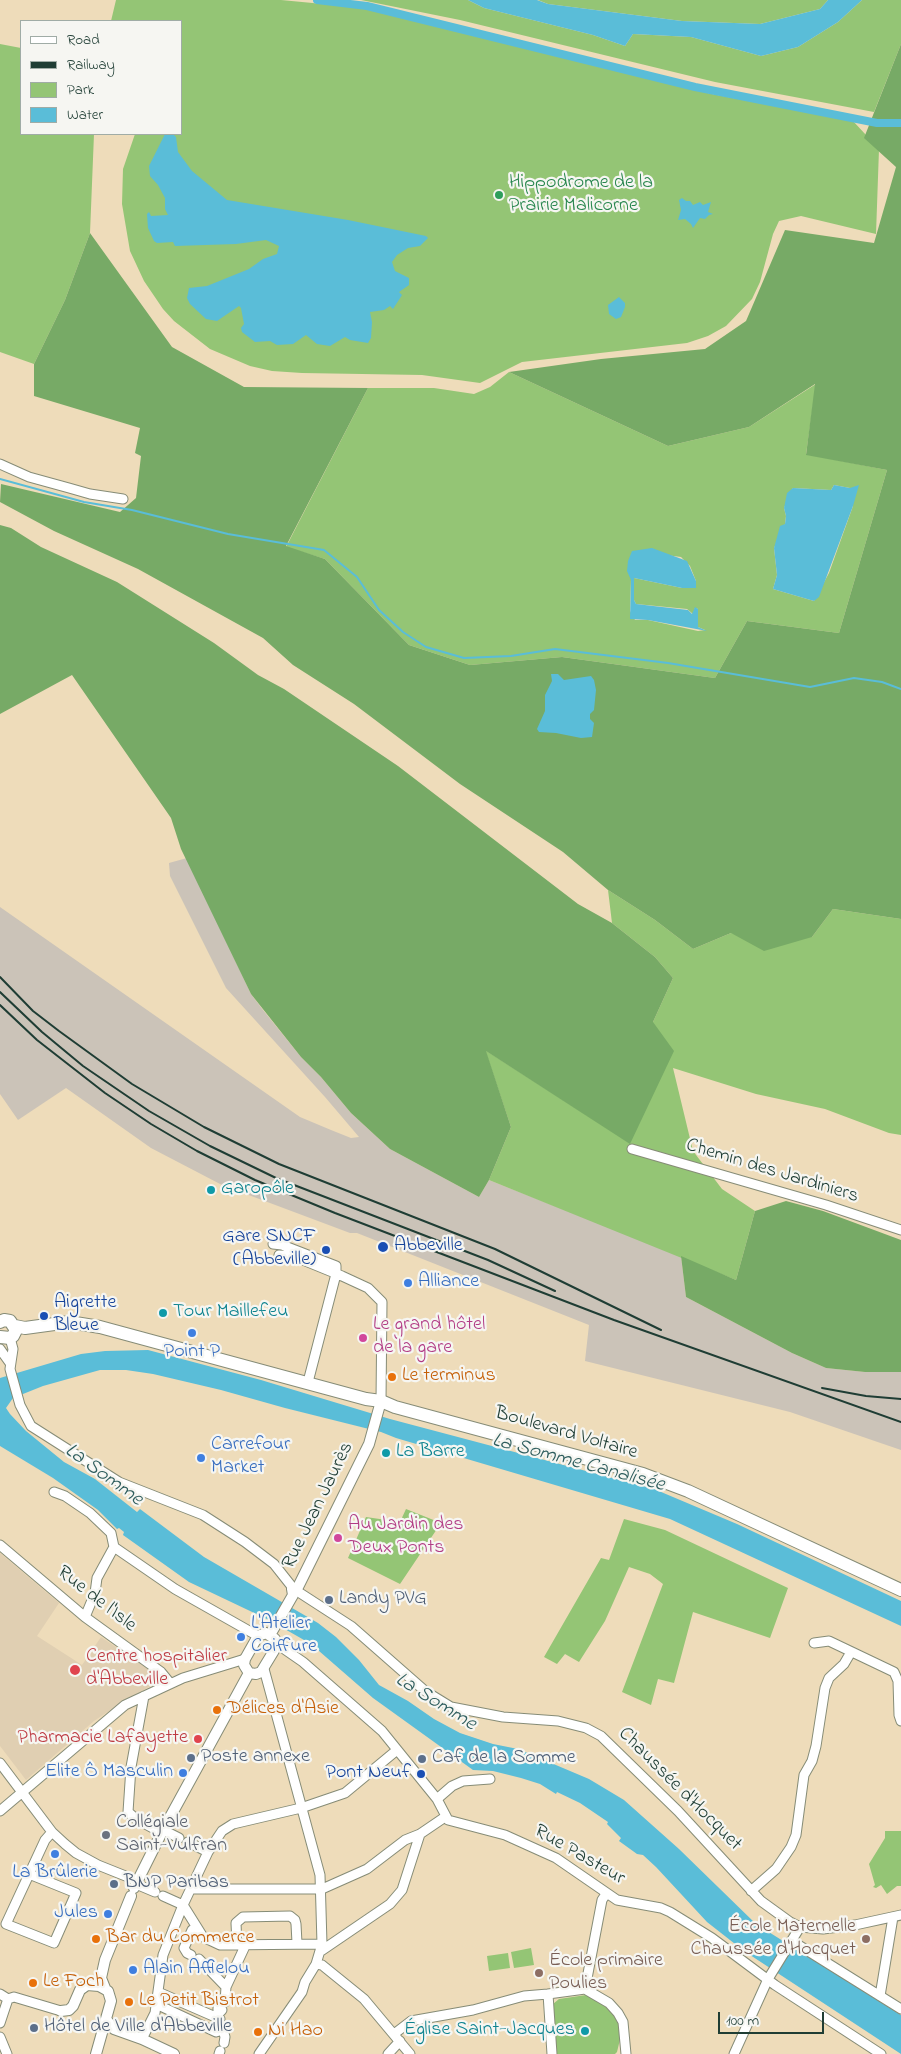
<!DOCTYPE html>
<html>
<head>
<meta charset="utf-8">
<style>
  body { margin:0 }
  #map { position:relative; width:901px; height:2054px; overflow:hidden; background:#eedcba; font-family:"Indie Flower",sans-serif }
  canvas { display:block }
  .legend { position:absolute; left:20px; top:20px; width:162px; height:115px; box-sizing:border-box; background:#f6f6f2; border:1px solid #a0aca6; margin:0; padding:6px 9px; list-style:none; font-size:15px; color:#1f3d34 }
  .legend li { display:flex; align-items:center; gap:10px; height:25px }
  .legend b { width:25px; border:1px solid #a0aca6 }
  .scale { position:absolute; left:718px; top:2012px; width:106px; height:22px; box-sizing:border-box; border:2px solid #1f3d34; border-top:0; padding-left:6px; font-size:15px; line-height:18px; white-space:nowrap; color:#1f3d34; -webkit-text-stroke:4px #f6f6f2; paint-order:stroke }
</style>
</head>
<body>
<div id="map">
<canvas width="901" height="2054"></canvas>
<ul class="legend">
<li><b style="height:6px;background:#fff"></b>Road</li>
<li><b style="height:6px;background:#1f3d34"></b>Railway</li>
<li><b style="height:14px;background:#94c575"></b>Park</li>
<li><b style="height:14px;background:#5abdd8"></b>Water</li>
</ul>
<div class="scale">100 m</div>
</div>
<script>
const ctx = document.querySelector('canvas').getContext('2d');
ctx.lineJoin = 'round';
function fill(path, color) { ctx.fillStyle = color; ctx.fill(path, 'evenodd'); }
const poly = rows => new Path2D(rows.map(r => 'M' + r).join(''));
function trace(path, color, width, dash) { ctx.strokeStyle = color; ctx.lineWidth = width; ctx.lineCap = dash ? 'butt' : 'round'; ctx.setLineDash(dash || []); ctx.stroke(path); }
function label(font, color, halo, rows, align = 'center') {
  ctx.font = font + ' "Indie Flower",sans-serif'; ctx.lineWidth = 4.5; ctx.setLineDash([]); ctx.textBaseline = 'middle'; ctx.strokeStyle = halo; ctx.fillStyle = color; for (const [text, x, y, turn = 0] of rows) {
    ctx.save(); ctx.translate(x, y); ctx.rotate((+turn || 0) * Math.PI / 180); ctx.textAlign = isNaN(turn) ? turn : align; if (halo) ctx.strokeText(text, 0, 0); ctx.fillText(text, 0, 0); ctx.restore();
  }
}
const built = poly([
  [0,1553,59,1603,37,1636,82,1665,101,1637,157,1675,159,1681,121,1703,94,1721,26,1780,0,1746]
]);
const industrial = poly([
  [187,858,251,994,263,1010,301,1057,321,1077,351,1113,390,1149,479,1197,489,1180,681,1256,686,1297,792,1353,826,1368,865,1372,901,1372,901,1450,790,1412,585,1361,589,1325,357,1233,350,1233,222,1185,151,1148,66,1088,18,1120,0,1094,0,907,300,1117,331,1130,351,1138,359,1137,325,1097,226,988,170,876,169,863]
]);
const green = poly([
  [116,0,281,0,365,8,712,94,853,121,879,149,876,234,801,216,779,221,773,234,760,282,752,299,726,326,708,336,687,343,522,362,480,383,422,375,302,373,272,371,250,366,210,349,174,321,163,309,144,281,130,251,122,204,123,169,135,134,181,134,181,21,111,21],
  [361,0,468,0,484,8,593,35,625,46,633,34,691,37,761,56,798,47,838,22,862,0,901,0,901,44,874,112,715,82,460,20],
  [538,0,828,0,820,9,760,24,682,21,548,4],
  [0,44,21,48,21,134,94,134,90,233,65,300,34,364,0,352],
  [509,372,668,446,749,427,816,384,806,454,887,470,839,633,747,621,715,678,562,657,470,665,409,645,325,559,286,547,368,388,434,388,474,394,490,387],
  [834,485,850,488,853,506,829,573,814,601,773,589,777,575,774,548,785,524,786,516,784,508,793,488,831,490],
  [658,551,666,555,681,557,690,566,696,581,696,588,682,588,634,578,634,600,636,604,687,609,693,614,695,608,698,609,698,627,705,630,698,631,648,620,635,620,630,611,631,580],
  [608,890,655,920,693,949,731,933,812,937,833,909,901,919,901,1135,889,1133,825,1109,756,1094,673,1068,693,1151,722,1189,755,1211,736,1280,489,1180,511,1127,485,1050,630,1143,653,1022,673,978,655,957,612,923],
  [406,1509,441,1523,400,1584,348,1558,366,1517,400,1522],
  [624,1519,665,1530,788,1588,770,1638,693,1612,674,1683,658,1679,651,1705,622,1692,663,1584,650,1574,629,1567,605,1621,579,1662,565,1654,557,1664,544,1657,601,1558,609,1560],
  [885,1831,901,1831,901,1886,897,1886,887,1894,881,1885,876,1888,873,1887,875,1885,869,1864,885,1838],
  [531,1948,534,1965,514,1968,511,1952],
  [508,1953,510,1968,489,1971,487,1956],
  [586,1995,607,2007,620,2021,622,2031,617,2052,615,2054,555,2054,553,2004,559,1999]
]);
const forest = poly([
  [901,44,901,919,833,909,812,937,764,951,731,933,693,949,655,920,608,890,563,852,460,784,354,704,293,665,263,638,138,569,54,531,0,502,1,484,120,512,136,498,141,456,135,453,140,428,34,396,34,364,65,300,90,233,172,347,244,387,368,388,286,546,325,559,409,645,470,665,562,657,715,678,747,621,839,633,887,470,806,455,815,384,749,427,668,446,509,372,601,359,705,349,746,321,785,230,874,243,896,167,864,138],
  [0,525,11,528,41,547,117,582,214,643,258,675,284,689,398,766,578,904,612,923,655,957,673,978,653,1022,674,1051,630,1144,486,1051,511,1127,489,1180,479,1197,390,1149,351,1113,321,1077,301,1057,251,994,181,849,171,818,72,675,0,714],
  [786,1201,823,1211,901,1240,901,1372,865,1372,826,1368,792,1353,686,1297,681,1256,736,1280,755,1211]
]);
const water = poly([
  [468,0,537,0,548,4,682,21,760,24,820,9,828,0,862,0,838,22,798,47,761,56,691,37,633,34,625,46,593,35,484,8],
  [165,134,173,134,176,137,178,152,192,171,227,200,348,220,426,236,428,238,420,246,408,248,397,255,392,262,395,271,409,278,409,285,399,292,402,295,393,309,390,306,384,310,370,312,372,322,371,338,368,343,350,340,345,337,330,346,317,344,306,335,293,344,277,345,270,341,255,342,242,332,241,328,244,324,241,308,239,306,217,321,206,319,190,304,187,298,189,288,207,286,249,269,263,259,277,254,279,246,266,240,236,244,175,246,173,242,157,243,154,241,148,228,147,214,149,212,151,216,168,215,165,209,165,198,158,185,150,176,149,166],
  [682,198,686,201,690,201,693,205,700,202,703,205,711,202,708,212,713,214,709,215,705,219,700,218,693,228,691,224,685,219,678,220,681,210,679,200],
  [619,297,625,303,625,307,621,317,616,319,609,314,608,305],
  [834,485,850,488,859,485,853,506,819,597,814,601,773,589,777,575,774,548,780,526,785,524,786,516,784,508,787,493,793,488,831,490],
  [652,548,687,561,696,581,696,588,682,588,634,578,634,600,636,604,688,610,692,614,695,607,698,609,698,627,707,631,648,620,630,619,631,580,627,571,628,561,632,551],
  [551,674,558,674,564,680,591,676,594,680,596,690,594,710,590,714,590,719,594,723,592,737,581,738,556,733,539,732,537,729,545,711,545,695,552,681],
  [148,1350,261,1380,390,1419,654,1489,737,1524,901,1601,901,1626,670,1519,396,1438,381,1432,285,1408,221,1390,153,1374,126,1370,100,1370,43,1386,13,1398,6,1408,10,1414,26,1431,64,1462,95,1479,137,1512,140,1509,204,1557,318,1623,336,1637,359,1660,379,1685,408,1701,434,1719,460,1733,493,1744,518,1749,589,1779,624,1800,679,1849,756,1924,901,2015,901,2054,744,1951,707,1922,656,1867,643,1855,637,1854,619,1841,621,1838,607,1824,608,1822,580,1803,557,1792,556,1794,540,1784,521,1778,493,1771,473,1770,373,1698,311,1644,269,1620,189,1582,123,1535,124,1532,119,1528,117,1529,98,1510,53,1478,0,1446,0,1378,81,1354,105,1351]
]);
const stream = poly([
  [0,479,84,502,132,510,228,534,324,550,357,577,379,610,403,632,426,647,464,658,511,656,555,649,668,663,810,687,854,678,882,682,901,689]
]);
const canal = poly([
  [317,0,367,6,695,87,877,123,901,123]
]);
const minor = poly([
  [0,464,29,477,69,488,90,494,123,499],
  [632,1149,826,1205,901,1230],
  [273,1244,282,1245,336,1266,336,1274,308,1382],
  [279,1255,293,1256,342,1276,368,1288,382,1302,381,1401],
  [10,1338,13,1349,10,1369,20,1405,31,1426,119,1482,203,1515,245,1542,274,1564,293,1588],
  [0,1349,10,1363],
  [54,1492,65,1496,90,1513,111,1533,114,1547,175,1589,258,1636],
  [0,1545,85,1617,161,1672,170,1683],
  [300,1593,351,1626,425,1691,451,1707,503,1717,558,1721,586,1728,601,1736,678,1811,761,1901,790,1922,800,1927,823,1929,855,1925,901,1915],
  [85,1617,95,1593,97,1578,114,1547],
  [814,1643,829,1641,894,1672,898,1681,899,1715,901,1721],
  [277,1644,303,1662,382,1731,437,1799,448,1820,505,1835,556,1858,617,1900,661,1908,670,1912,712,1938,775,1985,881,2054],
  [144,1696,131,1767,128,1812,136,1819,162,1833],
  [0,1763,52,1832,65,1844,76,1853,98,1865,138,1881],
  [437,1799,452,1786,463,1781,490,1779],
  [0,1811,125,1705,183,1678,245,1659],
  [163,1830,179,1838],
  [188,1842,208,1852],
  [29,1874,76,1893,54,1943,6,1924,45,1840,52,1832],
  [136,1884,155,1892],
  [191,1889,322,1889,367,1869,405,1840,420,1834,445,1817],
  [751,1891,776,1869,791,1847,796,1835,804,1775,812,1761,816,1746,825,1688,829,1678,844,1664,851,1652],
  [163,1896,183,1905],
  [183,1905,203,1937,220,1945,322,1944],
  [792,1941,901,2009],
  [237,1945,236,1923,243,1917,290,1916,295,1920,296,1924,297,1943],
  [321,1951,390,1904,402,1890,420,1834],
  [191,1955,187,1953,184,1948,192,1930,196,1928],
  [199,1959,226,1987],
  [316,1964,322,1965,364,1999,410,2054],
  [585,1989,602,1900,606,1894],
  [158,1992,220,2019],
  [0,1994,8,1999,14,1997,61,2011],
  [880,1996,893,1917],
  [225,2002,226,1987,246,1944],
  [156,2004,216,2032,223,2030],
  [218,2008,218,2014,222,2010],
  [0,2023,8,1999],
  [222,2026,225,2037,224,2043],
  [394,2034,411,2021,473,2010,524,1996,548,1994],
  [0,2037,7,2054],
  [142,2039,155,2013,163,1955,183,1905,208,1852,222,1831,233,1824,301,1808,345,1793,397,1750],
  [219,2054,220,2051],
  [259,2054,302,1992,305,1982,316,1964,322,1944,320,1875,264,1669],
  [388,2054,400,2041],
  [552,2054,548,1994,585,1989,609,2003,618,2013,623,2022,626,2054],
  [734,2054,768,1979,800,1927]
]);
const tertiary = poly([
  [298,1587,369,1444,381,1401],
  [266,1633,275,1639,275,1649,261,1672,256,1674,249,1673,244,1665,245,1659,258,1636,266,1633],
  [270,1635,293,1595,292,1589,298,1587],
  [169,1819,249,1673],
  [134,1888,165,1826],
  [105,1988,101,1978,105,1960,131,1896],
  [61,2011,69,2010,73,2006,80,1990,87,1985,99,1986,108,1991,111,2001,96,2054],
  [106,2019,114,2029,142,2039,174,2054]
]);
const primary = poly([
  [0,1322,4,1320,10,1321,16,1330,13,1336,10,1338,0,1337],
  [15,1326,25,1328,69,1322,100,1327,366,1399,381,1401,395,1407,643,1474,688,1491,901,1590]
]);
const rail = poly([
  [0,977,33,1011,59,1031,132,1084,204,1127,279,1164,495,1249,661,1330],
  [0,992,42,1032,83,1066,149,1111,210,1146,276,1178,488,1260,555,1291],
  [0,1005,37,1040,105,1093,151,1124,197,1151,255,1180,335,1213,614,1320,901,1422],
  [822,1388,866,1396,901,1399]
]);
const markers = [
  [499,195,5,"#2e9e5b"],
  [211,1190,5,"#0f9aa8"],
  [383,1247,6,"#1a4fb4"],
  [326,1250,5,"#1a4fb4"],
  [408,1283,5,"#3f7fe0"],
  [163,1313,5,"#0f9aa8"],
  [44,1316,5,"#1a4fb4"],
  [192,1333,5,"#3f7fe0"],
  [363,1338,5,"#d1479c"],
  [392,1377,5,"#e8710a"],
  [386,1453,5,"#0f9aa8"],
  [201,1458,5,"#3f7fe0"],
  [338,1538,5,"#d1479c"],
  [329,1600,5,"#5c6f8a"],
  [241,1637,5,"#3f7fe0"],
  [75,1670,6,"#e0444e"],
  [217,1710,5,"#e8710a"],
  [198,1739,5,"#e0444e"],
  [191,1758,5,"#5c6f8a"],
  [422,1759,5,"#5c6f8a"],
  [183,1773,5,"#3f7fe0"],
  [421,1774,5,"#1a4fb4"],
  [106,1835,5,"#6b7280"],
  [55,1854,5,"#3f7fe0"],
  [114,1884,5,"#5c6f8a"],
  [108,1914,5,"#3f7fe0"],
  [96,1939,5,"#e8710a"],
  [866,1939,5,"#8d6e63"],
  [133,1970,5,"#3f7fe0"],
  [539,1973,5,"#8d6e63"],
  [33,1983,5,"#e8710a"],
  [129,2002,5,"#e8710a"],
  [34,2028,5,"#5c6f8a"],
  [585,2031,5,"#0f9aa8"],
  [258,2032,5,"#e8710a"]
];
const leisureNames = [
  ["Hippodrome de la",509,184],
  ["Prairie Malicorne",509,207]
];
const streetNames = [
  ["Chemin des Jardiniers",772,1172,17],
  ["Boulevard Voltaire",566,1434,16],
  ["Rue Jean Jaurès",319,1506,-64],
  ["Rue de l'Isle",96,1600,38],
  ["Chaussée d'Hocquet",679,1790,45],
  ["Rue Pasteur",579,1856,30]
];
const cultureNames = [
  ["Garopôle",221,1190],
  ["Tour Maillefeu",173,1313],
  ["La Barre",396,1453],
  ["Église Saint-Jacques",575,2031,"right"]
];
const transitNames = [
  ["Gare SNCF",316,1238],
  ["(Abbeville)",316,1261],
  ["Abbeville",394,1247,"left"],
  ["Aigrette",54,1304,"left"],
  ["Bleue",54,1327,"left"],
  ["Pont Neuf",411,1774]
];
const shopNames = [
  ["Alliance",418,1283],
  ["Point P",192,1353,"center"],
  ["Carrefour",211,1446],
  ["Market",211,1469],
  ["L'Atelier",251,1625],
  ["Coiffure",251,1648],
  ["Elite Ô Masculin",173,1773,"right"],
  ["La Brûlerie",55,1874,"center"],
  ["Jules",98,1914,"right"],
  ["Alain Afflelou",143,1970]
];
const hotelNames = [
  ["Le grand hôtel",373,1326],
  ["de la gare",373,1349],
  ["Au Jardin des",348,1526],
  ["Deux Ponts",348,1549]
];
const foodNames = [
  ["Le terminus",402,1377],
  ["Délices d'Asie",227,1710],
  ["Bar du Commerce",106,1939],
  ["Le Foch",43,1983],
  ["Le Petit Bistrot",139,2002],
  ["Ni Hao",268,2032]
];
const serviceNames = [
  ["Landy PVG",339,1600],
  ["Poste annexe",201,1758],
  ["Caf de la Somme",432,1759],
  ["BNP Paribas",124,1884],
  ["Hôtel de Ville d'Abbeville",44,2028]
];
const healthNames = [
  ["Centre hospitalier",86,1658],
  ["d'Abbeville",86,1681],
  ["Pharmacie Lafayette",188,1739,"right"]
];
const worshipNames = [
  ["Collégiale",116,1824],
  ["Saint-Vulfran",116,1847]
];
const educationNames = [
  ["École Maternelle",856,1928],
  ["Chaussée d'Hocquet",856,1951],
  ["École primaire",549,1962,"left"],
  ["Poulies",549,1985,"left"]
];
const waterNames = [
  ["La Somme Canalisée",578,1464,15],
  ["La Somme",103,1476,36],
  ["La Somme",435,1703,32]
];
fill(built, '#e0cfb2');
fill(industrial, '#cbc3b8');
fill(green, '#94c575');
fill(forest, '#7a6');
fill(water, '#5abdd8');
trace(stream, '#5abdd8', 2);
trace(canal, '#5abdd8', 8);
trace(minor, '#868c77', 11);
trace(tertiary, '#868c77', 12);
trace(primary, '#868c77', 14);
trace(minor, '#fff', 9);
trace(tertiary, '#fff', 10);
trace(primary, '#fff', 12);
trace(rail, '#1f3d34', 2);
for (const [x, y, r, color] of markers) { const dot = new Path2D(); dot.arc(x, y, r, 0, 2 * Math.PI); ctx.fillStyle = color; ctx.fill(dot); trace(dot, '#f6f6f2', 2); }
label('20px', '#27864d', '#f6f6f2', leisureNames, 'left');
label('20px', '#1f3d34', '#f6f6f2', streetNames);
label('20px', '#0d838f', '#f6f6f2', cultureNames, 'left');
label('20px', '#164399', '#f6f6f2', transitNames, 'right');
label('20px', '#366cbe', '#f6f6f2', shopNames, 'left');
label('20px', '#b23c85', '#f6f6f2', hotelNames, 'left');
label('20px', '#c56008', '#f6f6f2', foodNames, 'left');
label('20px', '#4e5e75', '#f6f6f2', serviceNames, 'left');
label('20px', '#be3a42', '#f6f6f2', healthNames, 'left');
label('20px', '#5b616d', '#f6f6f2', worshipNames, 'left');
label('20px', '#785e54', '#f6f6f2', educationNames, 'right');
label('italic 21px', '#2e5d5d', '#f6f6f2', waterNames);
</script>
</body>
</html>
